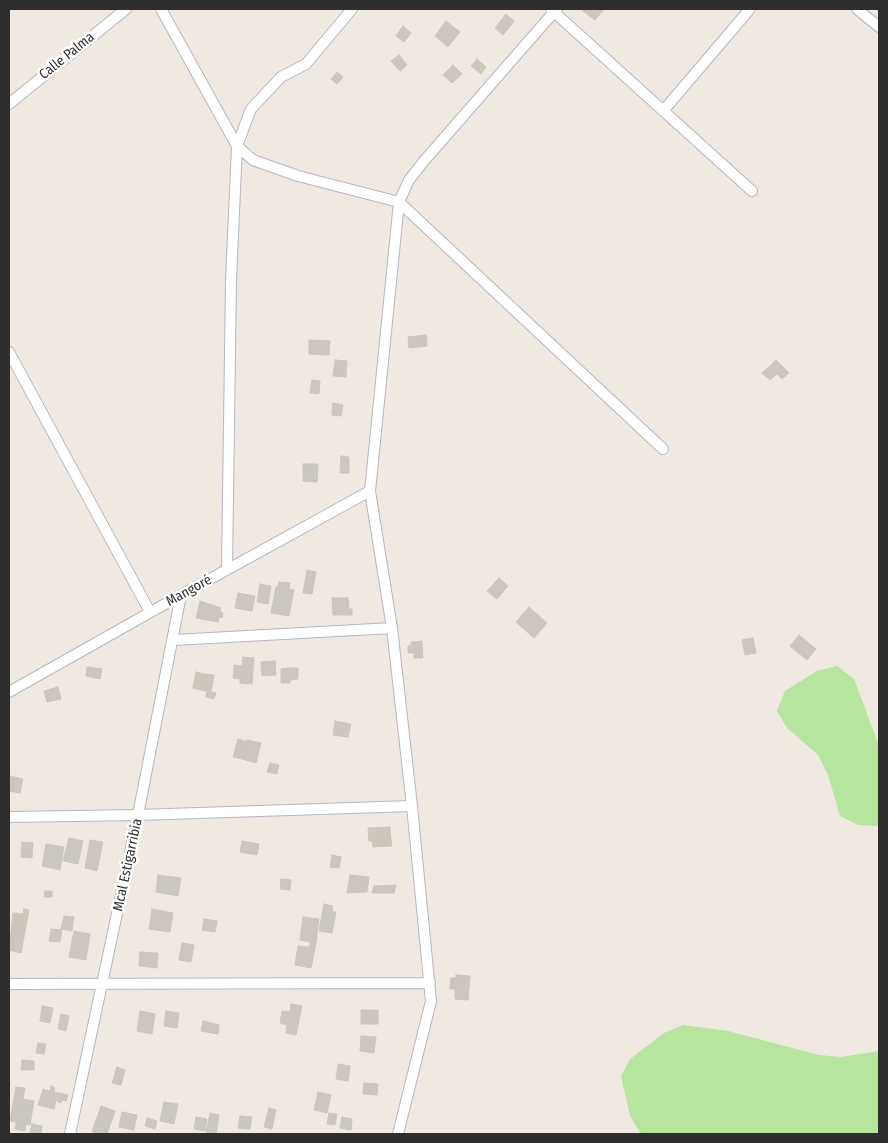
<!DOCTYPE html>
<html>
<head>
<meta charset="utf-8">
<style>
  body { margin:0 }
  #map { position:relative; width:888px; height:1143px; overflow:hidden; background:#efe9e1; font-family:"Fira Sans Condensed",sans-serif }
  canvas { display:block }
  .frame { position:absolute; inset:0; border:10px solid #2e2e2e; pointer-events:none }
</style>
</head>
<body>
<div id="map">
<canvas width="888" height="1143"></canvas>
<div class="frame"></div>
</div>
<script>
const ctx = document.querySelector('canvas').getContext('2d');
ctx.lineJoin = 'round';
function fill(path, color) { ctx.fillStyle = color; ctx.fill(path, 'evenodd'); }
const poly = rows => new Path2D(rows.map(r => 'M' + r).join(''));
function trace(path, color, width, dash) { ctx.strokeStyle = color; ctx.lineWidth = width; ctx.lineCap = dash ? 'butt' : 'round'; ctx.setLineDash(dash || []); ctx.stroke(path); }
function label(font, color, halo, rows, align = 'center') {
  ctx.font = font + ' "Fira Sans Condensed",sans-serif'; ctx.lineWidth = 5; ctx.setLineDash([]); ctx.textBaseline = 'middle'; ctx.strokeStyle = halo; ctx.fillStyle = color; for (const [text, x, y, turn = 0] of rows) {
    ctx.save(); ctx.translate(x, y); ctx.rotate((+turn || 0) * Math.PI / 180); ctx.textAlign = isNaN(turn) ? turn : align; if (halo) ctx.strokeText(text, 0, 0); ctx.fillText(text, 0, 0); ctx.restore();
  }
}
const green = poly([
  [837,666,854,679,879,746,879,826,858,825,840,816,828,775,818,755,787,728,777,711,785,691,817,671],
  [683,1025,728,1031,819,1055,841,1057,879,1051,879,1134,641,1134,630,1116,621,1076,630,1059,664,1033]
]);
const building = poly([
  [585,9,604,9,595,20,583,11,585,9],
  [506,14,514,21,503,35,495,28,506,14],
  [446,21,460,32,448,47,435,36,446,21],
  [403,26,411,33,404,42,396,36,403,26],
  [399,55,407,65,400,71,391,61,399,55],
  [477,59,486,67,481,74,471,66,477,59],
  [453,65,462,74,452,83,443,75,453,65],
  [337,72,343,77,337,84,331,79,337,72],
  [426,335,427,346,409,348,408,337,426,335],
  [309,340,330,341,329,355,309,354,309,340],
  [335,360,347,361,346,377,333,376,335,360],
  [776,360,789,373,782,379,777,374,770,380,762,373,776,360],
  [312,380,320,381,319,394,310,393,312,380],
  [333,403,343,405,341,416,332,415,333,403],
  [341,456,349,457,349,473,340,473,341,456],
  [303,464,318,464,317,482,303,481,303,464],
  [307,570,316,572,312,594,303,593,307,570],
  [499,578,508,586,497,599,487,591,499,578],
  [279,582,290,583,289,589,294,590,289,616,271,613,276,587,278,587,279,582],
  [260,584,271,586,268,604,257,602,260,584],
  [238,593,255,596,252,611,235,608,238,593],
  [332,598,348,598,349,609,352,609,352,615,333,615,332,598],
  [200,601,221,608,220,612,223,613,222,618,219,617,218,622,196,618,200,601],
  [529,607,547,623,534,638,516,622,529,607],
  [799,635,816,649,807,660,790,646,799,635],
  [753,638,756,653,745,655,742,640,753,638],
  [422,641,423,658,414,658,414,653,408,653,408,646,411,645,411,642,422,641],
  [243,657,254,658,252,684,240,683,240,679,233,678,234,665,242,666,243,657],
  [275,661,276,675,262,676,261,662,275,661],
  [87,667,102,669,100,679,86,676,87,667],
  [289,668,290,683,281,683,281,669,289,668],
  [290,668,298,668,298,679,290,680,290,668],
  [196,672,204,674,201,690,193,688,196,672],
  [204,674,214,675,211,692,201,690,204,674],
  [58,687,61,699,47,702,44,691,58,687],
  [207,691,216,693,214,699,206,697,207,691],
  [335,721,351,724,348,737,333,735,335,721],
  [238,739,247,742,242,759,233,757,238,739],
  [247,740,261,743,256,763,242,759,247,740],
  [270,763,279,765,277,774,267,772,270,763],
  [10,776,23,779,20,793,9,791,10,776],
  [390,827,391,840,369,841,368,828,390,827],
  [69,838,83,841,78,864,63,861,69,838],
  [90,840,103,842,97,871,85,868,90,840],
  [391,840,392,846,373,847,372,841,391,840],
  [242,841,259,844,257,855,240,852,242,841],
  [22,842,33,843,32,858,21,857,22,842],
  [46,844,64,847,60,870,42,866,46,844],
  [332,855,341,857,339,868,330,867,332,855],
  [158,875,181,878,178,896,156,892,158,875],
  [350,875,369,877,367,892,347,893,350,875],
  [281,879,291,880,290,890,280,889,281,879],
  [396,885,394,893,372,893,374,886,396,885],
  [45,891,52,891,52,897,44,897,45,891],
  [324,904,333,906,332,912,336,912,332,933,319,931,324,904],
  [24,909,29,910,26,926,21,925,24,909],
  [152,909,173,913,170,932,149,929,152,909],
  [13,913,23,914,21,925,12,923,13,913],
  [64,916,74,917,72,931,61,929,64,916],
  [303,917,319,919,316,943,300,940,303,917],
  [204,919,217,921,215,932,202,930,204,919],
  [12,923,26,926,21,953,9,950,12,923],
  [51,929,62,930,60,942,49,941,51,929],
  [74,931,90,934,86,960,69,957,74,931],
  [310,942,316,943,315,948,309,947,310,942],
  [182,943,194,945,191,962,179,960,182,943],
  [298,946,315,948,311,968,295,965,298,946],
  [140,952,158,953,157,968,139,966,140,952],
  [456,975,470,976,468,1000,455,999,455,989,450,989,451,978,456,978,456,975],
  [291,1004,302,1006,296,1035,286,1033,287,1025,280,1023,282,1011,290,1012,291,1004],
  [42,1006,53,1008,50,1023,40,1021,42,1006],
  [361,1010,378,1010,378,1024,361,1024,361,1010],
  [140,1011,155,1014,152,1034,137,1031,140,1011],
  [166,1011,179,1013,177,1028,164,1026,166,1011],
  [61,1014,69,1016,66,1031,58,1029,61,1014],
  [203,1021,219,1025,218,1034,201,1031,203,1021],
  [361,1036,376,1037,374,1053,360,1051,361,1036],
  [38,1043,46,1044,44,1054,36,1053,38,1043],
  [22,1060,34,1061,34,1070,21,1070,22,1060],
  [338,1064,350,1066,348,1081,336,1079,338,1064],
  [117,1067,125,1070,121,1085,112,1083,117,1067],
  [364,1083,378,1084,377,1095,363,1094,364,1083],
  [51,1086,55,1088,54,1092,58,1093,54,1109,38,1105,43,1089,50,1091,51,1086],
  [16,1087,25,1088,23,1099,21,1099,20,1105,13,1103,16,1087],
  [318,1092,331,1095,327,1113,314,1110,318,1092],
  [59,1093,68,1095,66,1101,62,1100,61,1103,57,1101,59,1093],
  [21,1099,34,1101,30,1125,26,1124,25,1131,15,1129,16,1122,10,1121,13,1103,20,1105,21,1099],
  [164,1102,178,1104,174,1124,160,1121,164,1102],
  [101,1106,115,1111,107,1134,92,1132,101,1106],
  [269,1108,276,1110,272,1129,264,1127,269,1108],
  [122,1112,137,1115,134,1130,119,1127,122,1112],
  [210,1113,219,1115,216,1134,206,1132,210,1113],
  [329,1113,337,1114,335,1125,327,1124,329,1113],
  [240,1116,252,1117,250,1129,238,1128,240,1116],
  [196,1117,207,1119,205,1131,194,1129,196,1117],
  [342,1117,352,1119,351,1130,340,1128,342,1117],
  [147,1118,157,1121,155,1129,145,1126,147,1118],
  [32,1124,42,1126,41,1134,30,1134,32,1124]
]);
const street = poly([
  [161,9,237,146,253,160,298,176,399,202,663,449],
  [557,9,554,12,752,191],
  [857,9,879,27],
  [9,104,126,9],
  [663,111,750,9],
  [9,352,150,612],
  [227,569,231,280,237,146,251,109,281,77,306,64,352,9],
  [174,640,392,628],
  [9,692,181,595,370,491],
  [9,817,138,815,412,806],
  [9,984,430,983],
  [70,1134,138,815,181,595],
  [398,1134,431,1001,412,806,392,628,370,491,399,202,409,180,424,161,554,12,551,9]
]);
const streetNames = [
  ["Calle Palma",67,56,-39],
  ["Mangoré",189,591,-29],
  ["Mcal Estigarribia",128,865,-78]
];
fill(green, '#b6e59e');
fill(building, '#cbc7bf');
trace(building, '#cbc5ba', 1);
trace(street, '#b4b7c1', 12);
trace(street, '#fff', 10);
label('14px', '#2e2e2e', '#fff', streetNames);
</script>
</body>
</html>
